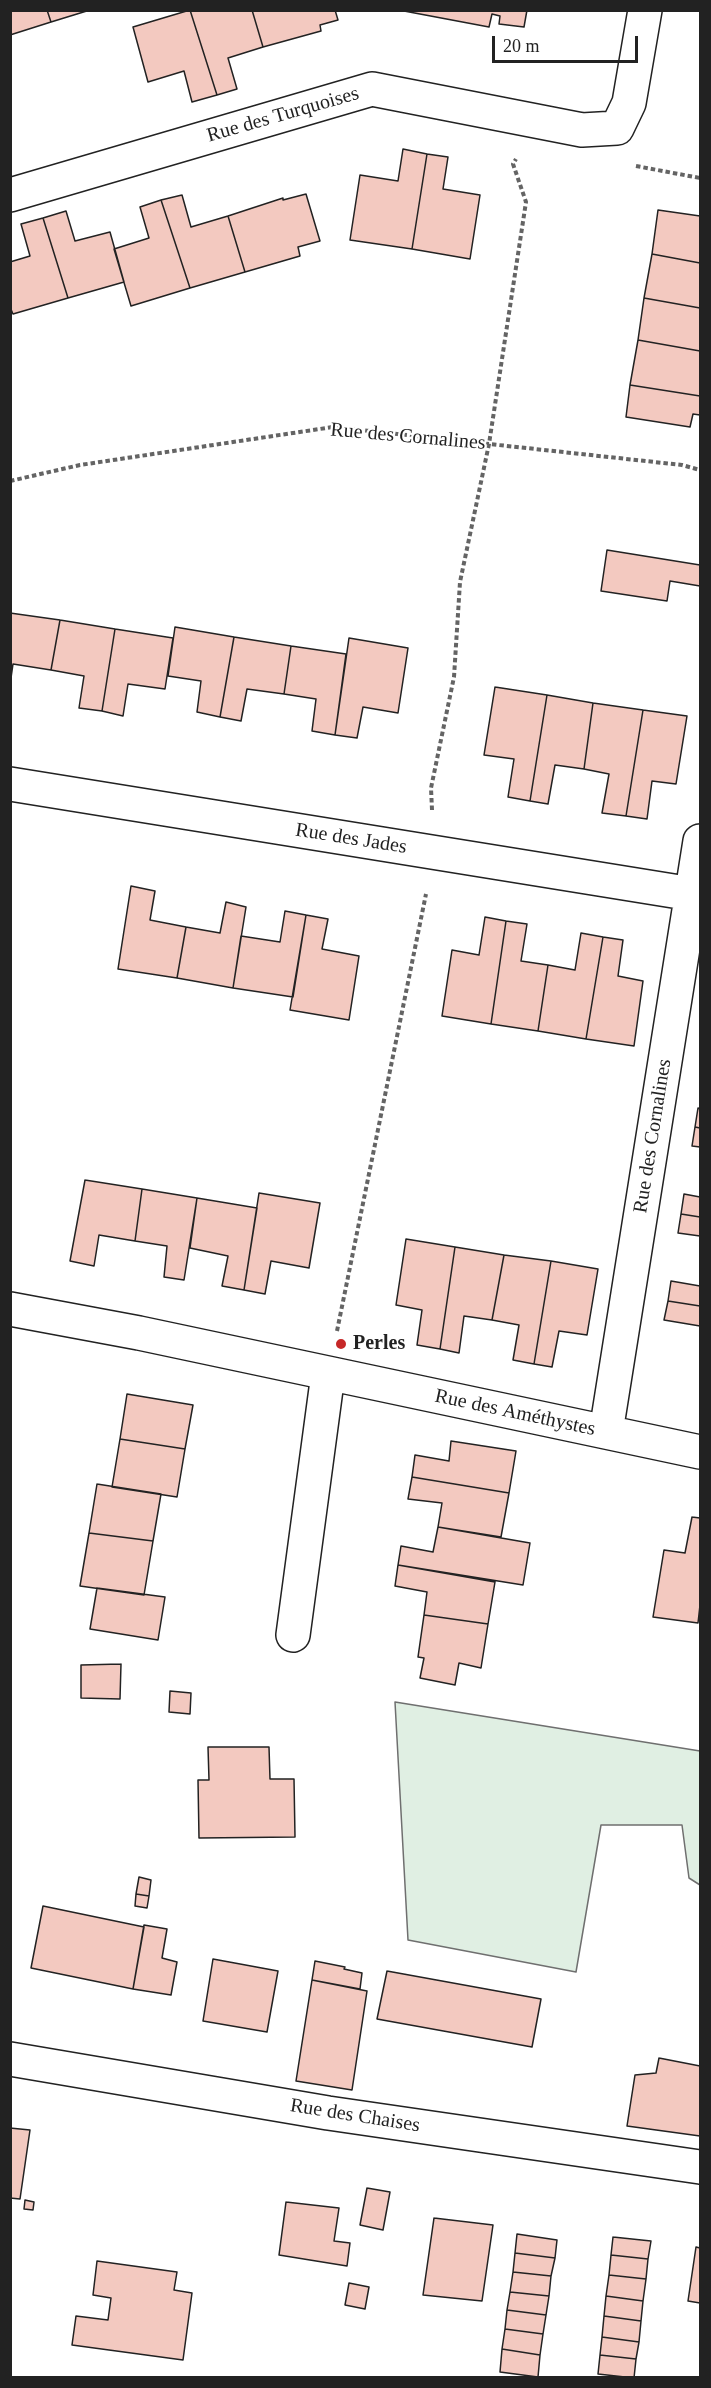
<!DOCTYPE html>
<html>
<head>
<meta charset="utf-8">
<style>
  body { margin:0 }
  #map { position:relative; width:711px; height:2388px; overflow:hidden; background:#fff; font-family:Georgia,serif }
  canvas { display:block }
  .frame { position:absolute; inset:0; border:12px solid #222; pointer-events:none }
  .scale { position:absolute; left:492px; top:36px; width:146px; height:27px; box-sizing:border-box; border:3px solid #222; border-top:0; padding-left:8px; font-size:18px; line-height:21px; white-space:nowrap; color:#222; -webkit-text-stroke:4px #fff; paint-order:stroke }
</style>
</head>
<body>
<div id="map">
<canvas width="711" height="2388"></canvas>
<div class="frame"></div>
<div class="scale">20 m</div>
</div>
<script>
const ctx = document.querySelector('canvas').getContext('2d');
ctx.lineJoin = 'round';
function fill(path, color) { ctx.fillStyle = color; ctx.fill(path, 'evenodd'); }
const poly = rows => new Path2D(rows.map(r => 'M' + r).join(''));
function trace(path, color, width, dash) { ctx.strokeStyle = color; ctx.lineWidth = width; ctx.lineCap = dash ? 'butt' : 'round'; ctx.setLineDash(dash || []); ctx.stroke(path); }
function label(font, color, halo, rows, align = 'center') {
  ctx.font = font + ' Georgia,serif'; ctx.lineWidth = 4.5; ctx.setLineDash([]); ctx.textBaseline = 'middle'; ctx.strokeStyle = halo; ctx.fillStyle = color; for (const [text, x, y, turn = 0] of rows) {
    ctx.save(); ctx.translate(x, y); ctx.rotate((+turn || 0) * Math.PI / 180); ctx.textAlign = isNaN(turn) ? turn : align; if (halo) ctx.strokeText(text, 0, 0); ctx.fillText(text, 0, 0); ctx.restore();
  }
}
const green = poly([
  [395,1702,700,1751,700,1885,689,1878,682,1825,601,1825,576,1972,408,1940,395,1702]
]);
const building = poly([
  [10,10,47,10,51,22,10,35,10,10],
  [47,10,90,10,51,22,47,10],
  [190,10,217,95,192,102,184,71,148,82,133,27,190,10],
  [190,10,252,10,263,47,228,58,237,89,217,95,190,10],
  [252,10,335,10,338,20,320,25,321,31,263,47,252,10],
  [527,10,524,27,499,24,500,16,492,14,489,27,404,11,527,10],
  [403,149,427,154,412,249,350,240,360,175,398,181,403,149],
  [427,154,448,157,443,189,480,195,470,259,412,249,427,154],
  [306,194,320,241,298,247,300,256,245,272,228,216,283,198,283,200,306,194],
  [182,195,191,227,228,216,245,272,190,288,161,200,182,195],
  [161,200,190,288,131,306,114,249,149,238,140,207,161,200],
  [658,210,700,216,700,263,652,254,658,210],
  [66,211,75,241,110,232,124,282,68,298,43,218,66,211],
  [43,218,68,298,13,314,10,307,10,262,30,256,21,224,43,218],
  [652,254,700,263,700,308,644,298,652,254],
  [644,298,700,308,700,351,638,340,644,298],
  [638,340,700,351,700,396,630,385,638,340],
  [630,385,700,396,700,415,693,414,690,427,626,417,630,385],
  [607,550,700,565,700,586,670,581,667,601,601,591,607,550],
  [10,613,60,620,51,670,13,664,10,685,10,613],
  [60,620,115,629,102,711,79,708,84,676,51,670,60,620],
  [175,627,234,637,220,717,197,712,201,681,168,676,175,627],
  [115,629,173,638,165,689,128,684,123,716,102,711,115,629],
  [234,637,291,646,284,694,247,689,241,721,220,717,234,637],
  [349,638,408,648,398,713,363,707,357,738,335,735,349,638],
  [291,646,346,654,335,735,312,731,316,699,284,694,291,646],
  [495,687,547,695,530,801,508,797,514,759,484,755,495,687],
  [547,695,593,703,584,769,555,765,548,804,530,801,547,695],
  [593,703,643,710,626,816,602,813,609,774,584,769,593,703],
  [643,710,687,716,676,784,652,781,647,819,626,816,643,710],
  [131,886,155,891,150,920,186,927,177,978,118,969,131,886],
  [226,902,246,907,233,988,177,978,186,927,220,933,226,902],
  [285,911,306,915,293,997,233,988,241,936,280,942,285,911],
  [306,915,328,919,322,949,359,956,349,1020,290,1010,306,915],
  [485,917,506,921,491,1024,442,1016,452,950,479,955,485,917],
  [506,921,527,924,521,961,548,965,538,1031,491,1024,506,921],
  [581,933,603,937,586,1039,538,1031,548,965,575,970,581,933],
  [603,937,623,940,618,976,643,981,634,1046,586,1039,603,937],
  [698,1108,700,1109,700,1128,695,1127,698,1108],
  [695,1127,700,1128,700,1147,692,1146,695,1127],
  [85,1180,142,1189,135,1241,99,1235,94,1266,70,1261,85,1180],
  [142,1189,197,1198,184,1280,164,1277,167,1246,135,1241,142,1189],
  [259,1193,320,1203,309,1268,271,1261,265,1294,244,1290,259,1193],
  [684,1194,700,1197,700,1217,681,1214,684,1194],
  [197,1198,257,1208,244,1290,222,1286,228,1256,190,1248,197,1198],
  [681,1214,700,1217,700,1236,678,1233,681,1214],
  [406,1239,455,1247,440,1349,417,1345,422,1310,396,1305,406,1239],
  [455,1247,504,1255,492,1320,464,1316,459,1353,440,1349,455,1247],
  [504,1255,551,1261,534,1364,513,1360,519,1325,492,1320,504,1255],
  [551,1261,598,1269,587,1335,559,1331,552,1367,534,1364,551,1261],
  [671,1281,700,1286,700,1306,668,1301,671,1281],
  [668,1301,700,1306,700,1326,664,1320,668,1301],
  [127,1394,193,1405,185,1449,120,1439,127,1394],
  [120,1439,185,1449,177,1497,112,1487,120,1439],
  [451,1441,516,1451,509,1493,412,1477,415,1455,449,1461,451,1441],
  [412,1477,509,1493,501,1537,438,1527,442,1503,408,1499,412,1477],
  [97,1484,161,1494,153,1541,89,1533,97,1484],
  [692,1517,700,1518,700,1605,698,1623,653,1617,664,1550,685,1553,692,1517],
  [438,1527,530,1543,523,1585,398,1565,401,1546,433,1552,438,1527],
  [89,1533,153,1541,144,1595,80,1586,89,1533],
  [398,1565,495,1582,488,1624,424,1615,427,1592,395,1586,398,1565],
  [97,1588,165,1597,158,1640,90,1629,97,1588],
  [424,1615,488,1624,481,1668,459,1663,455,1685,420,1678,424,1658,418,1657,424,1615],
  [121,1664,120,1699,81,1698,81,1665,121,1664],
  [170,1691,191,1693,190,1714,169,1712,170,1691],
  [208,1747,269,1747,270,1779,294,1779,295,1837,199,1838,198,1780,209,1780,208,1747],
  [139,1877,151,1880,149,1896,136,1894,139,1877],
  [136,1894,149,1896,147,1908,135,1906,136,1894],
  [43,1906,144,1927,133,1989,31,1968,43,1906],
  [144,1925,167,1929,162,1958,177,1962,171,1995,133,1989,144,1925],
  [213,1959,278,1971,267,2032,203,2021,213,1959],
  [315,1961,345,1967,344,1969,362,1973,360,1989,312,1980,315,1961],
  [387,1971,541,1999,532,2047,377,2019,387,1971],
  [312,1980,367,1991,352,2090,296,2081,312,1980],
  [659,2058,700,2066,700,2136,627,2126,635,2075,656,2073,659,2058],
  [10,2128,30,2130,20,2199,10,2198,10,2128],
  [367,2188,390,2192,383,2230,360,2225,367,2188],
  [25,2200,34,2202,33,2210,24,2209,25,2200],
  [286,2202,339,2208,334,2241,350,2243,347,2266,279,2255,286,2202],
  [434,2218,493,2225,482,2301,423,2295,434,2218],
  [517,2234,557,2240,555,2258,515,2253,517,2234],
  [613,2237,651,2241,648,2259,611,2255,613,2237],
  [696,2247,700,2248,700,2303,688,2301,696,2247],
  [515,2253,555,2258,551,2276,513,2272,515,2253],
  [611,2255,648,2259,646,2279,609,2275,611,2255],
  [97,2261,177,2272,174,2290,192,2293,183,2360,72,2345,76,2316,108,2320,111,2298,93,2295,97,2261],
  [513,2272,551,2276,549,2296,510,2292,513,2272],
  [609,2275,646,2279,643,2301,606,2296,609,2275],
  [349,2283,369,2287,365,2309,345,2305,349,2283],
  [510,2292,549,2296,546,2315,507,2310,510,2292],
  [606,2296,643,2301,641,2321,604,2316,606,2296],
  [507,2310,546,2315,543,2334,505,2329,507,2310],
  [604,2316,641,2321,639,2342,602,2337,604,2316],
  [505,2329,543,2334,540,2355,502,2349,505,2329],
  [602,2337,639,2342,636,2359,600,2355,602,2337],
  [502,2349,540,2355,538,2377,500,2372,502,2349],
  [600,2355,636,2359,634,2378,598,2374,600,2355]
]);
const path = poly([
  [636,166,700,178],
  [10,481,80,465,333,427,682,465,700,470],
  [432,810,431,788,454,677,460,582,489,444,526,202,513,164,516,159],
  [337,1331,426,894]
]);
const minor = poly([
  [10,195,372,89,582,130,617,128,629,103,645,10],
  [10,784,692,894],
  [10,1309,139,1333,700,1452],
  [606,1432,700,841],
  [293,1635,328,1374],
  [10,2059,328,2113,700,2167]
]);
const markers = [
  [341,1344,6,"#c62828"]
];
const streetNames = [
  ["Rue des Turquoises",283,115,-16],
  ["Rue des Cornalines",408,437,5],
  ["Rue des Jades",351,839,9],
  ["Rue des Cornalines",653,1136,-81],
  ["Rue des Améthystes",515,1413,12],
  ["Rue des Chaises",355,2116,9]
];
const poiNames = [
  ["Perles",353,1344]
];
fill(green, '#e0efe3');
trace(green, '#6f6f6f', 1.5);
fill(building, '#f3c9c0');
trace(building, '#222', 1.5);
trace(minor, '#222', 36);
trace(path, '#646464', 4, [4.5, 3]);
trace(minor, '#fff', 33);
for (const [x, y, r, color] of markers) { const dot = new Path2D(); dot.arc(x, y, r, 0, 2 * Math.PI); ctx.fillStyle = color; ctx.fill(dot); trace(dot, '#fff', 2); }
label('20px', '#222', '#fff', streetNames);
label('bold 20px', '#222', '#fff', poiNames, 'left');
</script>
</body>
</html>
